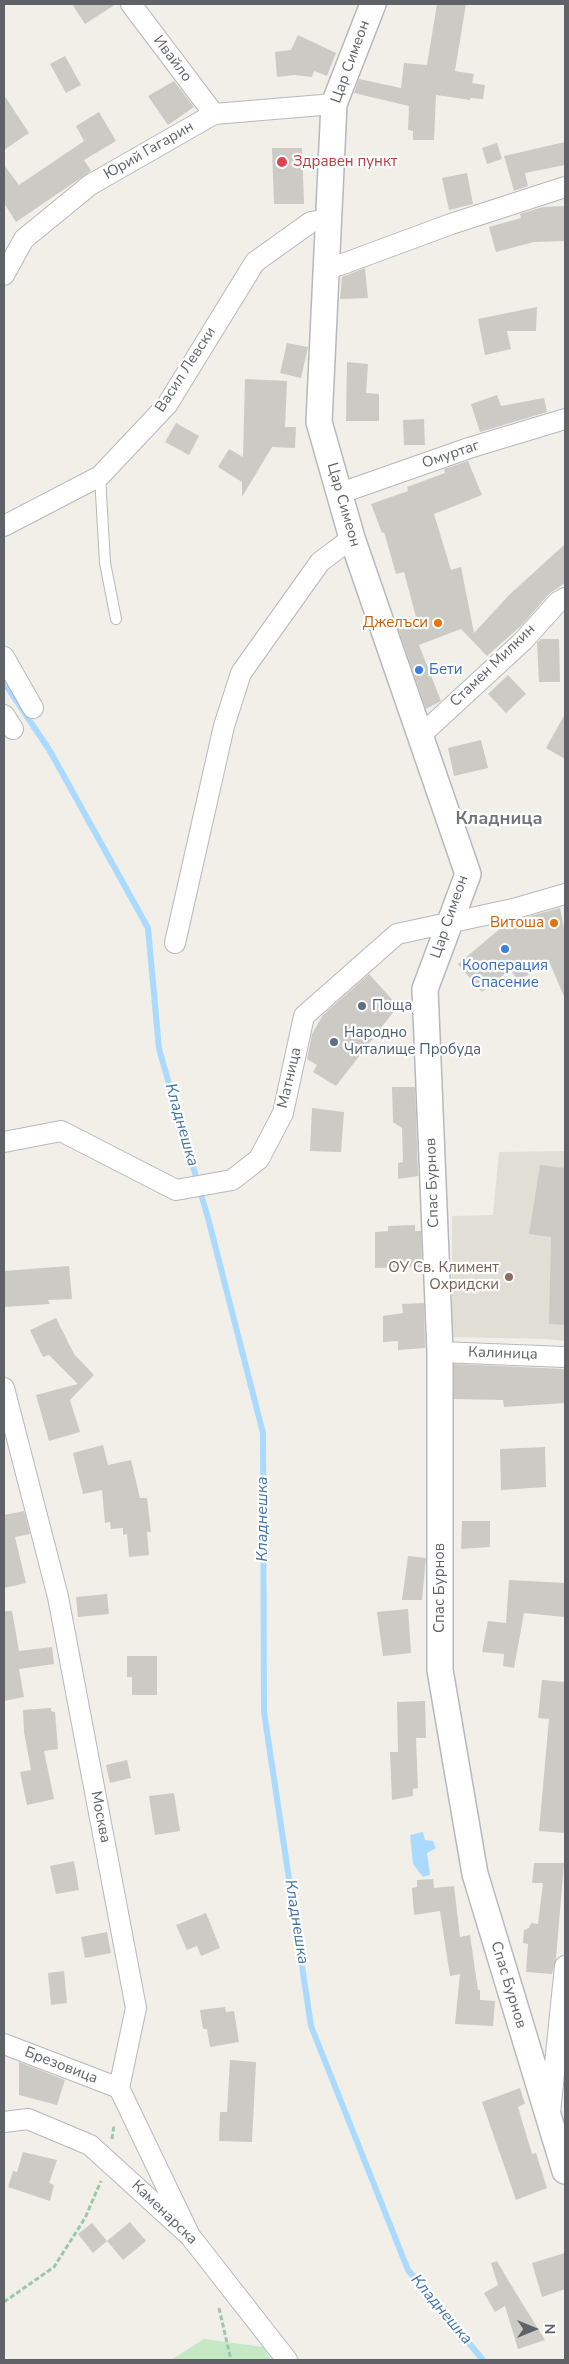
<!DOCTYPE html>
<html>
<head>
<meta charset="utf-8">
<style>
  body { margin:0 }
  #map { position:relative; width:569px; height:2364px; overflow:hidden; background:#f1efe8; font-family:"Nunito Sans",sans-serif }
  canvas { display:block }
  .frame { position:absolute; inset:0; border:5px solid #5f6368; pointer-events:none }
  .north { position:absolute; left:509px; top:2304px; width:50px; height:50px; -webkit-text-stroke:4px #fff; paint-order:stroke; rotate:90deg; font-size:14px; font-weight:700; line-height:20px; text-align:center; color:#5f6368 }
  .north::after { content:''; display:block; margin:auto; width:18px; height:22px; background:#5f6368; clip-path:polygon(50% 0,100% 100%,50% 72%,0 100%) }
</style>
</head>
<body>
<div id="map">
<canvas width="569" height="2364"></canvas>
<div class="frame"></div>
<div class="north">N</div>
</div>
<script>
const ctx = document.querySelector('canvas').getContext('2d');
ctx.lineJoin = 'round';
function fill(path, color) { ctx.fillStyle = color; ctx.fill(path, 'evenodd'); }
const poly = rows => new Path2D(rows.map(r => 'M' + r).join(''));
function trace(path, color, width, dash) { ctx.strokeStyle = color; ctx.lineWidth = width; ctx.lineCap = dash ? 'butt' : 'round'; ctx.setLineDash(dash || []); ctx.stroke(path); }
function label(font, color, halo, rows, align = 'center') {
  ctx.font = font + ' "Nunito Sans",sans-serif'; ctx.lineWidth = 4.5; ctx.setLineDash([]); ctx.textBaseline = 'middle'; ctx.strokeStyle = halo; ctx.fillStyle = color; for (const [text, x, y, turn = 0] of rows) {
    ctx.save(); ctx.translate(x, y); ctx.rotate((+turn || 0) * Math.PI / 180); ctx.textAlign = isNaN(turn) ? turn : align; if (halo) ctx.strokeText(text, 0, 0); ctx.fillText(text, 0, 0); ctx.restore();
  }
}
const education = poly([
  [565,1151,565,1341,548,1339,452,1337,452,1216,493,1215,499,1152]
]);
const green = poly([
  [204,2339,263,2347,271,2360,171,2360]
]);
const water = poly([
  [423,1832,425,1840,433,1841,436,1848,427,1853,430,1875,423,1877,413,1864,410,1835]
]);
const stream = poly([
  [4,682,50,751,148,928,159,1049,208,1218,263,1433,264,1712,311,2026,408,2270,483,2360]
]);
const building = poly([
  [72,4,116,4,85,24],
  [437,4,466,4,455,71,474,74,472,83,485,85,483,99,470,98,470,100,436,95,434,140,413,140,413,131,408,130,409,106,354,93,359,79,401,88,404,63,427,65],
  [298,35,336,53,327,76,314,71,312,77,294,75,277,77,275,52,291,50],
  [65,56,81,85,66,93,50,64],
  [174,81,194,107,168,125,148,96],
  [4,95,29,133,4,150],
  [99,112,116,141,84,160,91,171,16,222,4,203,4,165,19,185,84,141,76,126],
  [565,142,565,165,525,173,528,186,514,191,504,156],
  [497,143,502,159,487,164,482,148],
  [272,148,302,148,304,204,274,204],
  [467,173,473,204,449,210,442,178],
  [565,206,565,241,534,242,496,252,489,227,521,218,520,214,543,207],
  [365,268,368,298,340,299,342,277],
  [537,307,536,331,507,331,511,349,485,355,478,319],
  [287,343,308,347,301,378,280,373],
  [347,362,368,364,366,393,379,394,379,421,346,421],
  [245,379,287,381,285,427,296,427,295,448,272,447,242,497,242,482,218,467,229,449,243,457],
  [497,395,501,406,544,398,547,412,480,432,471,404],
  [424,419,425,445,404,445,403,420],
  [176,423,199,436,189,455,165,442],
  [468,461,482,495,434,514,451,570,461,567,474,633,509,595,565,544,565,583,549,594,522,625,487,656,461,629,419,645,441,701,426,709,397,625,416,617,404,572,396,574,384,532,382,533,371,504,408,491,407,487,445,473,444,469],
  [541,639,559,639,560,682,539,682,537,643],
  [508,675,526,694,506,713,488,694],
  [565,714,565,759,546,748],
  [481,740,488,768,454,776,448,748],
  [560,908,565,934,565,999,549,961,519,981,510,970,482,992,458,964,508,922],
  [369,974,398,1006,336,1086,313,1072,317,1065,307,1059,312,1034,323,1015],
  [392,1087,415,1087,418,1176,398,1179,398,1163,403,1162,402,1128,393,1122],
  [312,1108,344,1112,341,1152,310,1151],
  [540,1165,565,1168,565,1325,549,1324,551,1237,529,1234],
  [415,1225,415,1231,421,1231,422,1267,375,1268,375,1232,388,1231,388,1226],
  [69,1266,72,1299,48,1300,50,1304,4,1307,4,1271],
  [424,1303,425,1348,398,1350,398,1341,383,1342,383,1316,403,1313,402,1304],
  [56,1318,74,1354,94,1375,70,1400,80,1432,49,1441,36,1395,78,1384,49,1355,43,1357,30,1330],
  [454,1364,565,1369,565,1403,504,1407,503,1400,454,1399],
  [103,1445,108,1465,131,1460,140,1498,147,1498,151,1532,147,1532,149,1555,129,1557,127,1534,123,1535,123,1528,111,1529,110,1522,105,1523,102,1490,83,1494,73,1453],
  [545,1447,546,1487,501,1490,500,1449],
  [24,1511,30,1534,15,1537,26,1583,4,1588,4,1515],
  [462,1521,490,1521,490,1547,461,1549],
  [408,1556,426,1558,422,1600,402,1600],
  [509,1580,565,1583,565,1617,524,1613,514,1668,503,1666,504,1654,482,1652,488,1621,506,1623],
  [107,1594,109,1614,78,1617,76,1597],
  [408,1609,411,1653,383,1656,377,1612],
  [4,1611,12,1611,19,1651,52,1647,54,1664,19,1669,24,1697,4,1701],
  [127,1656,157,1656,157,1695,132,1695,132,1677,127,1677],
  [542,1680,565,1682,565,1833,539,1831,549,1719,538,1718],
  [425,1701,426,1738,416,1738,418,1788,413,1789,413,1796,392,1800,390,1752,398,1752,397,1702],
  [51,1708,51,1711,55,1712,58,1749,44,1751,54,1799,27,1805,20,1772,31,1770,24,1732,23,1710],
  [127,1760,131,1778,110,1783,106,1765],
  [174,1793,180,1831,155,1835,149,1796],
  [74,1861,79,1890,56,1894,50,1866],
  [534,1863,564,1863,556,1958,552,1974,526,1972,528,1944,523,1943,524,1930,529,1928,531,1923,538,1924,543,1883,532,1883],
  [433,1879,434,1888,454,1886,460,1937,470,1935,478,1990,480,1990,480,2000,495,2001,493,2026,455,2024,460,1974,450,1976,440,1911,414,1915,412,1888,417,1887,417,1880],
  [206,1913,220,1948,201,1956,197,1946,187,1950,176,1925],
  [107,1932,111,1953,85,1958,81,1937],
  [64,1971,67,2003,51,2005,48,1973],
  [225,2007,226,2012,234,2011,239,2042,210,2047,207,2029,203,2029,200,2010],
  [230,2060,256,2062,252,2142,219,2141,220,2112,227,2112],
  [19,2062,65,2080,57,2105,19,2095],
  [520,2088,525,2104,518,2107,532,2154,536,2153,547,2188,516,2200,482,2102],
  [23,2152,57,2160,49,2183,54,2185,50,2201,8,2187,13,2171,17,2172],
  [130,2222,146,2241,123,2260,107,2241],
  [92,2223,107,2241,93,2253,78,2234],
  [565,2253,565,2289,542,2297,532,2263],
  [497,2261,508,2280,545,2340,518,2349,505,2306,495,2312,484,2293,498,2285,491,2263]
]);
const path = poly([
  [112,2139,114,2125],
  [4,2302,54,2267,85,2218,101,2181],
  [219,2308,231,2360]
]);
const service = poly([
  [100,476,105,563,116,619]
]);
const minor = poly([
  [131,4,214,114],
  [327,268,340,265,451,224,565,187],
  [4,275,24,239,90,185,214,114,334,104],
  [338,494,469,448,565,419],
  [4,526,100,476,167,405,255,262,311,222,329,219],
  [4,657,33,708],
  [4,715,13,729],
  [421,735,523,641,558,602,565,598],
  [175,943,224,726,241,673,320,562,352,538],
  [4,1142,61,1131,176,1190,232,1180,259,1159,283,1113,304,1016,397,934,513,909,565,894],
  [440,1352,565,1357],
  [4,1388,58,1597,136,2008,119,2088,190,2236],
  [4,2044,119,2088],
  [550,2113,565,1966],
  [4,2122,28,2119,90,2145,190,2236,287,2360]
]);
const tertiary = poly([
  [373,4,334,104,319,422,352,538,468,874,425,989,440,1352,440,1670,475,1874,565,2171]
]);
const markers = [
  [282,162,6,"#e0444e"],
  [438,623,5,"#e8710a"],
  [419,670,5,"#3f7fe0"],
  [554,923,5,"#e8710a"],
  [505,949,5,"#3f7fe0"],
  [362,1006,5,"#5c6f8a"],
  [334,1042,5,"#5c6f8a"],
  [509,1277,5,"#8d6e63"]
];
const streetNames = [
  ["Ивайло",172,59,53],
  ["Цар Симеон",351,62,-70],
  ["Юрий Гагарин",149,151,-30],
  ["Васил Левски",186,370,-57],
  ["Омуртаг",451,455,-19],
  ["Цар Симеон",343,505,74],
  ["Стамен Милкин",493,666,-44],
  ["Цар Симеон",450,917,-71],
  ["Матница",290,1078,-77],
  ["Спас Бурнов",433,1183,-92],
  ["Калиница",503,1354,2],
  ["Спас Бурнов",440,1588,-90],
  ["Москва",100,1817,79],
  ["Спас Бурнов",508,1985,73],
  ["Брезовица",61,2066,21],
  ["Каменарска",164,2213,44]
];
const healthNames = [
  ["Здравен пункт",293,162]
];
const foodNames = [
  ["Джелъси",428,623],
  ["Витоша",544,923]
];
const shopNames = [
  ["Бети",429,670],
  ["Кооперация",505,966,"center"],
  ["Спасение",505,983,"center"]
];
const serviceNames = [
  ["Поща",372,1006],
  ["Народно",344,1033],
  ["Читалище Пробуда",344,1050]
];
const educationNames = [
  ["ОУ Св. Климент",499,1268],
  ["Охридски",499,1285]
];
const waterNames = [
  ["Кладнешка",181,1125,74],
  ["Кладнешка",263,1519,-90],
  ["Кладнешка",296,1922,81],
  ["Кладнешка",441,2310,50]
];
const quarterNames = [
  ["Кладница",499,820]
];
fill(education, '#e1ded6');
fill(green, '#c5e8c5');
fill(water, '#aadaff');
trace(stream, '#aadaff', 6);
fill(building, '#cccac5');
trace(service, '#b5b8bc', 12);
trace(minor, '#b5b8bc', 22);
trace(tertiary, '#b5b8bc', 28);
trace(path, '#9cc7a9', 3, [5, 2.5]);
trace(service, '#fff', 10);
trace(minor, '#fff', 20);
trace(tertiary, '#fff', 25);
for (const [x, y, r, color] of markers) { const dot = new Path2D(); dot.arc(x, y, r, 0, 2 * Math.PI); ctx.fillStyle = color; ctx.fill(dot); trace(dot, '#fff', 2); }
label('15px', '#5f6368', '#fff', streetNames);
label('15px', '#be3a42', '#fff', healthNames, 'left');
label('15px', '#c56008', '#fff', foodNames, 'right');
label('15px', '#366cbe', '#fff', shopNames, 'left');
label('15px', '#4e5e75', '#fff', serviceNames, 'left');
label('15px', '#785e54', '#fff', educationNames, 'right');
label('italic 16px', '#4174aa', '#fff', waterNames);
label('bold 18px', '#70757a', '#fff', quarterNames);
</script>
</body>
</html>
